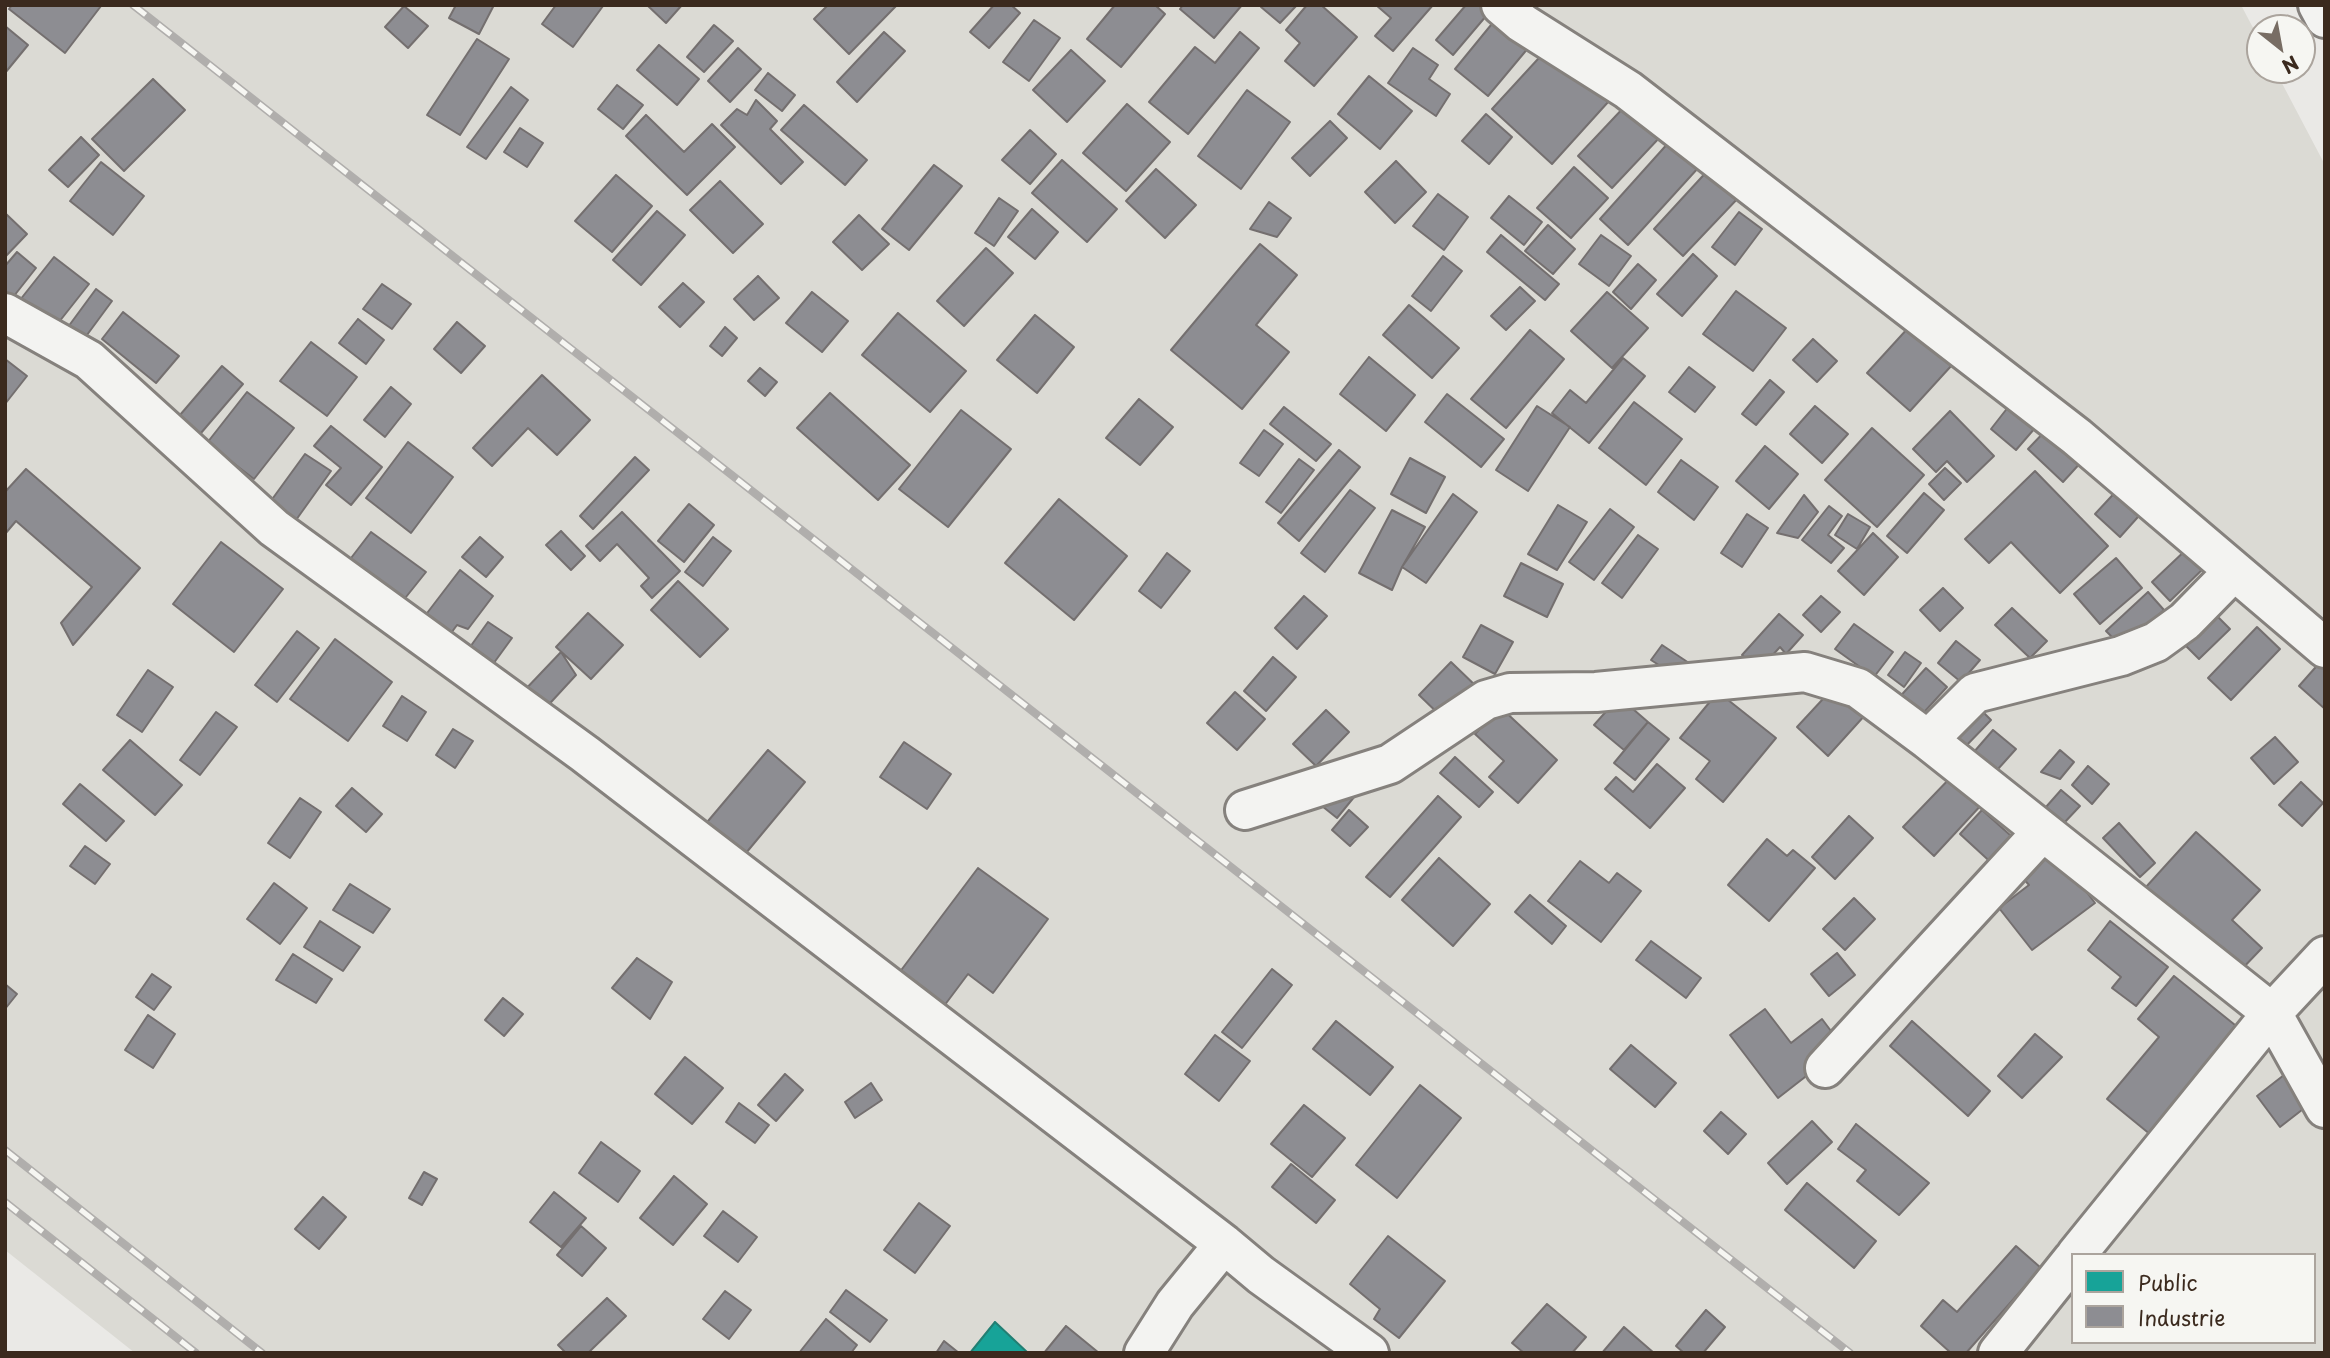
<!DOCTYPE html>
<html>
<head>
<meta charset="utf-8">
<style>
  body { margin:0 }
  #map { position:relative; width:2330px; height:1358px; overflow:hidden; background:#eae9e6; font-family:"Playpen Sans",sans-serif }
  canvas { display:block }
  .frame { position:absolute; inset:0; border:7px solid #3b2a1e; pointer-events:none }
  .legend { position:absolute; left:2071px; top:1253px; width:245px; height:91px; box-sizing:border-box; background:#f6f6f2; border:2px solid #aba49d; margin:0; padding:9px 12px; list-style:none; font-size:21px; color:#3b2a1e }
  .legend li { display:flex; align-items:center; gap:14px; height:35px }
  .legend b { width:35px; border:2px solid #aba49d }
  .north { position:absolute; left:2246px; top:14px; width:70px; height:70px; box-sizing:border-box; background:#f6f6f2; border:2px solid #aba49d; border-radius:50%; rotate:149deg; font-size:19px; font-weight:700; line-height:28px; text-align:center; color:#3b2a1e }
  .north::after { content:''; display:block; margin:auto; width:24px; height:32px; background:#786d64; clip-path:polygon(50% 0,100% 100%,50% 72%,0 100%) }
</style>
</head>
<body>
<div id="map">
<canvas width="2330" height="1358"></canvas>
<div class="frame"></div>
<ul class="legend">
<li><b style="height:19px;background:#17a398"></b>Public</li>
<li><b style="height:19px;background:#8d8d92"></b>Industrie</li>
</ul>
<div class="north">N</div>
</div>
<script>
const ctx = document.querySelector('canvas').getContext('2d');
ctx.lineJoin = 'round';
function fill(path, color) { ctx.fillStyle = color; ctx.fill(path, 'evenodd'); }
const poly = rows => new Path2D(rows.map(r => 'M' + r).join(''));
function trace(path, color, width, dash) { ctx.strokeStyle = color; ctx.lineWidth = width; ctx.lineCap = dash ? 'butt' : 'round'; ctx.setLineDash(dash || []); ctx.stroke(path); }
const built = poly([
  [5,5,2241,5,2260,41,2260,70,2275,70,2325,165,2325,1353,135,1353,5,1250],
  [2073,1255,2314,1255,2314,1342,2073,1342]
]);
const public = poly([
  [995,1322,1028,1353,970,1353,995,1322]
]);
const industry = poly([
  [12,5,100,5,101,6,65,53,9,9,12,5],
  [456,5,494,5,479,34,449,18,456,5],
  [556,5,602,5,603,6,573,47,542,24,556,5],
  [647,5,682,5,666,23,647,5],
  [828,5,897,5,849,54,814,19,828,5],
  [994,5,1011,5,1020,13,989,48,970,32,994,5],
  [1115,5,1155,5,1165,14,1121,67,1087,39,1115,5],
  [1183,5,1242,5,1214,38,1180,9,1183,5],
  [1263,5,1297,5,1280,23,1261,7,1263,5],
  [1307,5,1321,5,1357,37,1314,86,1285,61,1300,43,1286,30,1307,5],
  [1376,5,1433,5,1393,51,1375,36,1391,18,1376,5],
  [1466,5,1487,5,1492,9,1453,55,1436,40,1466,5],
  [404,6,428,26,408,48,385,27,404,6],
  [1500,14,1534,41,1488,96,1455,69,1500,14],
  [1034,20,1060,38,1029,81,1003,62,1034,20],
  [714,25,733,41,704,72,687,57,714,25],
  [5,26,28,45,5,73,5,26],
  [884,32,905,51,857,102,837,82,884,32],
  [1240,32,1259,48,1188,134,1149,102,1195,47,1215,63,1240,32],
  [477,39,509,59,460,135,427,115,477,39],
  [659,45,699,79,677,105,637,70,659,45],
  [1549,47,1609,101,1552,164,1492,109,1549,47],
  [738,48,761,69,730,102,708,81,738,48],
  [1413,48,1438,65,1429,79,1450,94,1436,116,1388,83,1413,48],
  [1071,50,1105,81,1067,122,1033,90,1071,50],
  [768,73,795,95,782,111,755,90,768,73],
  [1369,76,1412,111,1380,149,1338,114,1369,76],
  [153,79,185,110,124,171,92,139,153,79],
  [617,85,643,105,623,129,598,109,617,85],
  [511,87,528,100,486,159,467,147,511,87],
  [1247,90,1290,122,1241,189,1198,156,1247,90],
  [756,100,777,121,770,129,803,162,781,184,721,125,737,109,747,115,756,100],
  [1127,104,1170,142,1126,191,1083,153,1127,104],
  [1627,104,1661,136,1612,188,1578,156,1627,104],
  [804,105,867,160,845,185,781,130,804,105],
  [1486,114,1512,137,1489,164,1462,141,1486,114],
  [646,115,684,152,712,124,735,147,687,195,626,136,646,115],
  [1330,121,1347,138,1310,176,1292,158,1330,121],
  [520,128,543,143,527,167,504,152,520,128],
  [1030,130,1056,154,1030,184,1002,160,1030,130],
  [81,137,99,155,68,187,49,170,81,137],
  [1670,141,1699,167,1628,245,1600,219,1670,141],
  [1062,160,1117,209,1087,242,1032,193,1062,160],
  [1396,161,1426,192,1395,223,1365,192,1396,161],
  [101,162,144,196,113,235,70,201,101,162],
  [934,165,962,186,909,250,882,229,934,165],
  [1574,167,1608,198,1571,238,1537,208,1574,167],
  [1711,167,1741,195,1683,256,1654,229,1711,167],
  [1156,169,1196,205,1165,238,1126,201,1156,169],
  [616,175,652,206,612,252,575,221,616,175],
  [720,181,763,224,733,253,690,210,720,181],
  [1438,194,1468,217,1444,250,1413,226,1438,194],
  [1509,196,1542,222,1524,245,1491,218,1509,196],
  [999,198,1018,211,994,246,975,233,999,198],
  [1269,202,1291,218,1277,237,1250,229,1269,202],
  [1032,209,1058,232,1035,259,1008,237,1032,209],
  [657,211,685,235,641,285,613,260,657,211],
  [1739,212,1762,229,1735,265,1712,247,1739,212],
  [5,213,27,234,5,257,5,213],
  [859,215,889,244,862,270,833,242,859,215],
  [1548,225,1575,249,1553,274,1525,251,1548,225],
  [1501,235,1559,284,1545,300,1487,252,1501,235],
  [1601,235,1631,256,1609,286,1579,264,1601,235],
  [1260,244,1297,275,1256,325,1289,352,1242,409,1171,350,1260,244],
  [986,248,1013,273,964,326,937,301,986,248],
  [17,252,36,268,10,301,5,297,5,266,17,252],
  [1693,254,1717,276,1682,316,1657,294,1693,254],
  [1443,256,1462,271,1431,311,1412,296,1443,256],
  [54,257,89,284,55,327,20,300,54,257],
  [1638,264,1656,280,1631,309,1613,292,1638,264],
  [758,276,779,298,754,320,734,299,758,276],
  [683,283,704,302,680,327,659,307,683,283],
  [382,284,411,304,392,329,363,309,382,284],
  [1520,287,1535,301,1506,330,1491,316,1520,287],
  [96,289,112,301,84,339,68,327,96,289],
  [1736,291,1786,328,1753,371,1703,334,1736,291],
  [812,292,848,321,822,352,786,323,812,292],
  [1607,292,1648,328,1612,368,1571,331,1607,292],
  [1409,305,1459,348,1432,378,1383,335,1409,305],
  [123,312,179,356,156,383,102,339,123,312],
  [898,313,966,371,930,412,862,355,898,313],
  [1035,315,1074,347,1037,393,997,360,1035,315],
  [358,319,384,340,366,364,339,343,358,319],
  [457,322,485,346,461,373,434,349,457,322],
  [725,327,737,338,722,356,710,346,725,327],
  [1909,327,1952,365,1910,411,1867,373,1909,327],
  [1530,330,1564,359,1506,428,1471,399,1530,330],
  [1813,339,1837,361,1817,382,1793,360,1813,339],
  [311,342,357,377,327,416,280,381,311,342],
  [1369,357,1415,395,1386,431,1340,394,1369,357],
  [1623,358,1645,376,1589,443,1552,413,1570,390,1586,403,1623,358],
  [5,359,27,376,5,404,5,359],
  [222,366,243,384,195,440,174,422,222,366],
  [1689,367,1715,387,1695,412,1669,392,1689,367],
  [760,368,777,382,765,396,748,381,760,368],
  [542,375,590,420,557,455,528,428,492,466,473,448,542,375],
  [1770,380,1784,392,1756,425,1742,414,1770,380],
  [391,387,411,404,385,437,364,420,391,387],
  [247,392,294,428,254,479,207,443,247,392],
  [830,393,910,465,878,500,797,428,830,393],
  [1447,394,1504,439,1481,467,1425,422,1447,394],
  [1139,399,1173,427,1140,465,1106,438,1139,399],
  [1634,402,1682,439,1646,485,1599,448,1634,402],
  [1537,406,1570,427,1528,491,1496,470,1537,406],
  [1815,406,1848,434,1822,463,1790,434,1815,406],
  [2009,406,2035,428,2016,450,1991,429,2009,406],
  [1284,407,1331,444,1316,461,1270,424,1284,407],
  [961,410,1011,449,948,527,899,489,961,410],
  [1950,411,1994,456,1967,482,1947,461,1936,472,1913,449,1950,411],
  [331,426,382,467,351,505,326,485,341,468,314,446,331,426],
  [1872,428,1924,475,1877,527,1825,480,1872,428],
  [2048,428,2083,460,2063,482,2028,449,2048,428],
  [1264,430,1283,444,1259,476,1240,463,1264,430],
  [408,442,453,477,411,533,366,498,408,442],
  [1765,446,1798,474,1769,509,1736,481,1765,446],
  [1339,450,1360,467,1299,541,1278,523,1339,450],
  [305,454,331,471,291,527,265,509,305,454],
  [635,457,649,470,593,529,580,516,635,457],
  [1410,458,1445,477,1426,513,1391,494,1410,458],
  [1299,459,1314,470,1281,513,1266,502,1299,459],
  [1681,460,1718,487,1694,520,1658,492,1681,460],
  [1945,468,1961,483,1944,500,1929,484,1945,468],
  [26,469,140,568,73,645,61,623,92,587,16,521,5,534,5,492,26,469],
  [2035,471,2108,546,2060,593,2011,542,1989,563,1965,539,2035,471],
  [2121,486,2146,508,2120,537,2095,514,2121,486],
  [1350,490,1375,508,1325,572,1301,553,1350,490],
  [1924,493,1944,510,1907,553,1887,536,1924,493],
  [1453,494,1477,512,1426,583,1402,567,1453,494],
  [1804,495,1818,512,1798,538,1777,533,1804,495],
  [1059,499,1127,556,1074,620,1005,563,1059,499],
  [689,504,714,525,684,562,658,541,689,504],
  [1558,505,1587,522,1557,570,1528,554,1558,505],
  [1829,506,1842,516,1828,535,1844,548,1831,563,1802,540,1829,506],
  [1610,509,1634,527,1594,580,1569,562,1610,509],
  [1392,510,1425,527,1402,567,1392,590,1359,573,1392,510],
  [622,512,680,571,652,598,641,586,649,578,617,544,600,561,586,546,622,512],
  [1747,514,1768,528,1742,567,1721,553,1747,514],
  [1848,514,1870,527,1857,549,1835,535,1848,514],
  [561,531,585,556,571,570,546,545,561,531],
  [371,532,426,572,402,602,348,562,371,532],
  [1873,533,1898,557,1864,595,1838,571,1873,533],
  [1638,535,1658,549,1622,598,1602,583,1638,535],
  [480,537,503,557,486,577,462,557,480,537],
  [713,537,731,551,703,586,685,572,713,537],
  [221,542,283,589,234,652,173,604,221,542],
  [2190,546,2208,564,2170,601,2152,582,2190,546],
  [1167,553,1190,571,1161,608,1139,591,1167,553],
  [2116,558,2142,588,2100,624,2074,594,2116,558],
  [1521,563,1563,584,1547,617,1504,596,1521,563],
  [460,570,493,596,468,629,457,625,446,640,421,621,460,570],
  [678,581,728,629,700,657,651,610,678,581],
  [1943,588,1963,608,1940,631,1920,610,1943,588],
  [2148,592,2164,610,2123,648,2106,631,2148,592],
  [1304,596,1327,616,1297,649,1275,628,1304,596],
  [1821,596,1840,612,1821,632,1803,615,1821,596],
  [2012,608,2047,641,2030,658,1995,625,2012,608],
  [2212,611,2230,629,2199,659,2181,641,2212,611],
  [588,613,623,645,591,679,556,647,588,613],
  [1779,614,1803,635,1786,654,1780,647,1759,670,1742,655,1779,614],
  [488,622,512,638,488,671,465,654,488,622],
  [1854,624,1893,652,1874,677,1835,649,1854,624],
  [1481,625,1513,642,1495,674,1463,657,1481,625],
  [2257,627,2280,649,2231,700,2208,678,2257,627],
  [297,631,319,648,277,702,255,685,297,631],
  [335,639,392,682,348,741,290,699,335,639],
  [1956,641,1980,660,1961,682,1938,663,1956,641],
  [1662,645,1689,663,1679,678,1651,660,1662,645],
  [561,652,576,675,541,713,521,694,561,652],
  [1905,652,1921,663,1904,687,1888,675,1905,652],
  [1273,657,1296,677,1266,711,1244,691,1273,657],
  [2322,660,2325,662,2325,709,2299,686,2322,660],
  [1451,662,1479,689,1447,722,1419,695,1451,662],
  [1926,668,1947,687,1916,721,1895,702,1926,668],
  [148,670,173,687,142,732,117,715,148,670],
  [1835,686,1866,714,1828,756,1797,727,1835,686],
  [1235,692,1265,719,1237,750,1207,723,1235,692],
  [1718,692,1776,738,1723,802,1696,779,1710,761,1680,738,1718,692],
  [402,696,426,712,407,741,383,726,402,696],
  [1619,697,1648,722,1624,750,1594,725,1619,697],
  [1974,703,1991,720,1964,748,1946,731,1974,703],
  [1500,707,1557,760,1518,803,1489,777,1504,761,1475,734,1500,707],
  [1326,710,1349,732,1316,766,1293,744,1326,710],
  [216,712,237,727,200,775,180,760,216,712],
  [1648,722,1669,739,1635,780,1614,763,1648,722],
  [453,729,473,741,455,768,436,755,453,729],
  [1993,730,2016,749,1989,779,1967,760,1993,730],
  [2275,737,2298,762,2274,784,2251,758,2275,737],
  [130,740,182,785,155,815,103,770,130,740],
  [904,742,951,774,927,809,880,777,904,742],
  [768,750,805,782,741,859,703,827,768,750],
  [2060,750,2074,762,2060,779,2041,772,2060,750],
  [1455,757,1493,792,1479,807,1440,773,1455,757],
  [1657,764,1685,788,1650,828,1605,789,1616,777,1633,792,1657,764],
  [2088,766,2109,784,2092,804,2072,785,2088,766],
  [1953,775,1984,802,1934,856,1903,827,1953,775],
  [2301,782,2323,803,2302,826,2279,805,2301,782],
  [80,784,124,821,106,841,63,804,80,784],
  [352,788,382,814,366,832,336,806,352,788],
  [2061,790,2080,806,2064,823,2046,807,2061,790],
  [1359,791,1337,818,1317,802,1359,791],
  [1438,796,1461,817,1390,897,1366,877,1438,796],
  [300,798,321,812,290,858,268,843,300,798],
  [1349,810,1368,827,1350,846,1332,830,1349,810],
  [1982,810,2019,843,1997,868,1960,834,1982,810],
  [1849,816,1873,838,1835,879,1812,857,1849,816],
  [2119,823,2155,863,2140,877,2103,838,2119,823],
  [2196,832,2260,890,2232,920,2262,948,2239,972,2146,887,2196,832],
  [1767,839,1787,856,1793,850,1815,868,1769,921,1728,885,1767,839],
  [85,846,110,864,95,884,70,866,85,846],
  [2055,851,2095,903,2032,950,1999,908,2029,885,2022,877,2055,851],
  [1439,858,1490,904,1453,946,1402,900,1439,858],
  [1580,861,1609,883,1617,873,1641,891,1601,942,1548,901,1580,861],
  [978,868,1048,919,993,993,968,974,941,1010,896,977,978,868],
  [274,883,307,908,280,944,247,919,274,883],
  [350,884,390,909,373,933,333,910,350,884],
  [1530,895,1566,926,1552,944,1515,912,1530,895],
  [1854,898,1875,919,1845,950,1823,929,1854,898],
  [320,921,360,947,343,971,304,947,320,921],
  [2110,921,2168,967,2136,1006,2112,988,2121,977,2088,950,2110,921],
  [1651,941,1701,978,1686,998,1636,960,1651,941],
  [1837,953,1855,975,1829,996,1811,974,1837,953],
  [293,954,332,979,316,1003,276,980,293,954],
  [637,958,672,982,650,1019,612,988,637,958],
  [1272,969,1292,985,1242,1048,1222,1032,1272,969],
  [152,974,171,987,154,1010,136,997,152,974],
  [2174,976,2240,1029,2151,1135,2107,1099,2159,1037,2138,1019,2174,976],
  [5,984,17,994,5,1009,5,984],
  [503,998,523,1014,504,1036,485,1020,503,998],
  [1765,1009,1791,1043,1822,1019,1834,1035,1832,1056,1778,1098,1730,1035,1765,1009],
  [148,1015,175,1034,153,1068,125,1050,148,1015],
  [1336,1021,1393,1067,1370,1095,1313,1049,1336,1021],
  [1912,1021,1990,1091,1968,1116,1890,1046,1912,1021],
  [2035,1034,2062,1057,2022,1098,1998,1076,2035,1034],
  [1215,1035,1250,1061,1219,1101,1185,1074,1215,1035],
  [1631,1045,1676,1083,1655,1107,1610,1069,1631,1045],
  [685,1057,723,1088,692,1124,655,1094,685,1057],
  [785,1074,803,1090,776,1121,758,1105,785,1074],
  [2284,1075,2307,1106,2280,1127,2257,1096,2284,1075],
  [871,1083,882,1100,855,1118,845,1102,871,1083],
  [1420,1085,1461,1118,1397,1198,1356,1165,1420,1085],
  [739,1103,769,1125,755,1143,726,1122,739,1103],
  [1304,1105,1345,1138,1312,1177,1271,1144,1304,1105],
  [1721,1112,1746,1134,1728,1154,1704,1131,1721,1112],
  [1812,1121,1832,1142,1787,1184,1768,1163,1812,1121],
  [1856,1124,1929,1183,1899,1215,1857,1181,1866,1170,1838,1149,1856,1124],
  [601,1142,640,1171,618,1202,579,1173,601,1142],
  [1291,1164,1335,1200,1316,1223,1272,1187,1291,1164],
  [424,1172,437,1179,422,1205,409,1198,424,1172],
  [674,1176,707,1204,673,1245,640,1218,674,1176],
  [1807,1183,1876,1241,1854,1268,1785,1210,1807,1183],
  [554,1192,586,1218,561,1247,530,1222,554,1192],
  [323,1197,346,1217,319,1249,295,1229,323,1197],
  [919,1203,950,1226,915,1273,884,1250,919,1203],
  [723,1211,757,1237,738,1262,704,1236,723,1211],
  [581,1226,606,1248,582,1276,557,1255,581,1226],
  [1388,1236,1445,1281,1399,1338,1374,1319,1380,1309,1350,1284,1388,1236],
  [2016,1246,2041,1268,1966,1353,1951,1353,1921,1326,1943,1300,1957,1312,2016,1246],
  [846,1290,887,1320,870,1342,830,1312,846,1290],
  [725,1291,751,1310,729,1339,703,1319,725,1291],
  [607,1298,626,1316,588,1353,566,1353,558,1345,607,1298],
  [1547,1304,1586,1337,1572,1353,1524,1353,1512,1343,1547,1304],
  [1706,1310,1725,1327,1703,1353,1684,1353,1676,1346,1706,1310],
  [826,1319,857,1345,851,1353,799,1353,826,1319],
  [1066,1326,1099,1353,1044,1353,1066,1326],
  [1624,1327,1654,1353,1602,1353,1624,1327],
  [944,1341,959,1353,936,1353,944,1341]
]);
const minor = poly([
  [1501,5,1522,23,1628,90,2077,437,2325,648],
  [2318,5,2325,18],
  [5,313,89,360,274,528,585,754,1224,1244,1261,1275,1369,1353],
  [1928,740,1975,693,2121,656,2156,642,2185,621,2234,571],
  [1245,810,1390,764,1486,700,1510,693,1596,692,1805,672,1858,688,1928,740,2272,1013,2325,1108],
  [1825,1068,2042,832],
  [2076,1255,2272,1013,2325,956],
  [1144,1353,1175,1304,1224,1244],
  [1998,1353,2073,1259]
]);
const rail = poly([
  [133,5,1850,1353],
  [5,1150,262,1353],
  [5,1202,196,1353]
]);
fill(built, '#dbdad4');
fill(public, '#17a398');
trace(public, '#227f73', 2);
fill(industry, '#8d8d92');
trace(industry, '#746f6f', 2);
trace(minor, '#85817d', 44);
trace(minor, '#f3f3f1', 38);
trace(rail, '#b0aeac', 8);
trace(rail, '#f6f6f2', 5, [16]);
</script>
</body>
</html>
